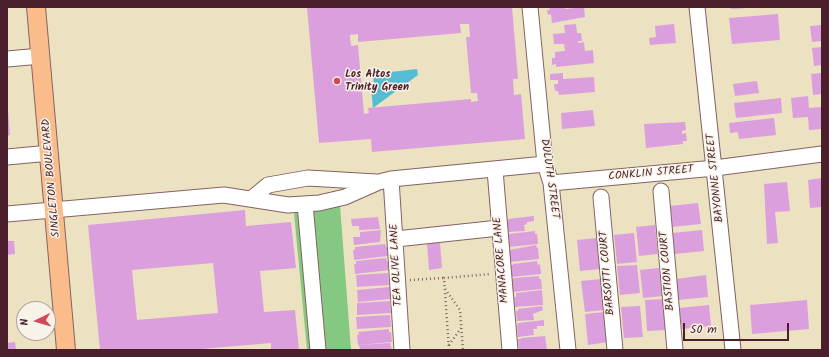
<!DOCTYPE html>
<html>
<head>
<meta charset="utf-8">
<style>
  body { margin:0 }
  #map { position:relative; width:829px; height:357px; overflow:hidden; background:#ece2c2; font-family:Kalam,sans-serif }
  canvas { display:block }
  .frame { position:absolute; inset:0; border:8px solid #4a1f2b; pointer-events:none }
  .north { position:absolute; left:16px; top:301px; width:40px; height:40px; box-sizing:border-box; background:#f7f3e8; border:1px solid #b29e9c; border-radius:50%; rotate:265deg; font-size:11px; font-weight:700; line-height:16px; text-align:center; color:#4a1f2b }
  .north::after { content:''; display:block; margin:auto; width:14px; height:18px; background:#d1495b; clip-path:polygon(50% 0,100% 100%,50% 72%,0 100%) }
  .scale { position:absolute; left:683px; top:323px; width:106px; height:18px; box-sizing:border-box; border:2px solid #4a1f2b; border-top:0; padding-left:5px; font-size:12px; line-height:14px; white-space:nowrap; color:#4a1f2b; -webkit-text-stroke:3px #f7f3e8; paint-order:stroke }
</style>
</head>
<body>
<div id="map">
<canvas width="829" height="357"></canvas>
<div class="frame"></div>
<div class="north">N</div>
<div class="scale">50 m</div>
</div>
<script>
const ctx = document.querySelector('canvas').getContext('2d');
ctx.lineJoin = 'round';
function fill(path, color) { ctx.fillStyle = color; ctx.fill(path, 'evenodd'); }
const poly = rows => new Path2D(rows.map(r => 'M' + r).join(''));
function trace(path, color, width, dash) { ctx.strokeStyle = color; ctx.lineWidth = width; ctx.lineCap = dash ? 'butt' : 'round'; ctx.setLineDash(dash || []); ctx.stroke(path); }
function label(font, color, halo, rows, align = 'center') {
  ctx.font = font + ' Kalam,sans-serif'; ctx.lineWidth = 3; ctx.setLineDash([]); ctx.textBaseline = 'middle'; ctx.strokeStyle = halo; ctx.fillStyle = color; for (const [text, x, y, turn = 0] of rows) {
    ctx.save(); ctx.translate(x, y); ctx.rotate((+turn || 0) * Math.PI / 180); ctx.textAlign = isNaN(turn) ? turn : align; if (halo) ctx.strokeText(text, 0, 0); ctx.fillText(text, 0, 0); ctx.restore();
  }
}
const green = poly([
  [340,205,351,350,307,350,294,213,331,209]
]);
const water = poly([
  [417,69,418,75,373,108,371,88,374,86,373,74]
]);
const building = poly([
  [307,7,512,7,518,79,513,79,514,95,521,94,525,139,372,152,371,139,319,143],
  [460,24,469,24,470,37,466,37,471,93,477,93,478,101,471,102,471,99,368,108,369,113,364,114,358,45,351,46,350,35,358,34,358,42,461,33],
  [549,7,565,7,565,9,584,7,585,17,552,23,551,14,548,15,547,10,550,10],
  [731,7,747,7,747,8,731,9],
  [778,14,780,40,732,44,729,18],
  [576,24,577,33,581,33,582,41,578,41,578,43,584,42,585,51,593,50,594,63,556,67,556,64,552,65,552,58,555,58,555,52,565,51,564,44,554,44,553,34,565,33,564,25],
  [674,24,676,43,650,45,649,38,656,37,655,26],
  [822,25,822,41,812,42,810,26],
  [822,47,822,65,814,66,812,48],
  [563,73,563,79,594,77,595,92,559,95,558,91,555,91,554,84,558,84,558,80,550,80,550,74],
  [822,73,822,94,813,95,811,74],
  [757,81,759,93,735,96,733,84],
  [808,96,809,108,822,107,822,129,809,130,808,117,793,118,791,98],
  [781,98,782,113,736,118,734,103],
  [7,110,8,110,10,135,7,136],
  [593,110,595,126,562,129,561,113],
  [774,118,776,135,739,139,738,132,730,133,729,123],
  [685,122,686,130,682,131,682,134,686,133,687,141,683,141,683,144,646,148,644,124],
  [822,178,822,207,810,208,808,180],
  [787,182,790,211,775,212,778,243,767,244,764,184],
  [698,203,701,224,672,227,669,206],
  [245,210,246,226,291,222,296,268,260,271,264,312,295,310,299,350,271,350,271,343,190,350,100,350,88,225],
  [213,263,218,313,137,320,132,270],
  [534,216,534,221,527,222,527,224,524,225,525,231,508,232,507,221,509,220,508,219],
  [378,217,380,229,359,230,359,226,352,226,351,219],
  [655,225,658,254,639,256,636,227],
  [381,230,380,242,354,245,353,237,360,237,360,232],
  [702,230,704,251,675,254,672,233],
  [535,231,535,234,537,234,538,244,509,247,508,235,509,234],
  [634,233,637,262,617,264,614,235],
  [597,238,600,269,580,271,577,240],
  [7,241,14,241,15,254,7,255],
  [427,242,438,242,439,243,440,243,442,268,429,270],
  [385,244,386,247,387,247,388,256,354,260,353,250,355,250,355,247],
  [536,245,537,248,538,248,539,259,510,262,509,250],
  [386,258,387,262,389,261,390,270,355,274,354,264,356,264,356,261],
  [537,261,538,265,540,264,541,274,512,277,511,265,513,265,513,264],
  [637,265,640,293,620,295,617,266],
  [659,268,663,296,643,298,640,270],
  [388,273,389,285,357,287,356,275],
  [706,275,708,297,678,300,676,279],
  [539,276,539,279,541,279,542,289,513,292,512,279,514,278],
  [601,279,604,310,585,312,581,281],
  [390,287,390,299,358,302,357,290],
  [542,290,543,305,515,307,514,297,516,297,516,293],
  [664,299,667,330,647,331,645,300],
  [807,300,809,329,752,334,750,305],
  [390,301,391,313,357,315,357,303],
  [709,305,711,326,682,329,679,308],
  [542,306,543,310,533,314,534,320,517,321,516,311,518,311,518,309],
  [640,306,643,337,624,338,621,307],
  [604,312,608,342,588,345,585,314],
  [390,315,391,327,357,329,356,317],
  [544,320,544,326,537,326,537,329,533,329,534,335,518,337,517,325,518,324,518,323],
  [389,329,389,332,391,332,392,342,358,345,357,335,359,335,358,332],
  [545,336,547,350,519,350,518,339,521,339,521,338],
  [15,342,16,350,7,350,7,343],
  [390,343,392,350,357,350,357,349,360,349,359,345]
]);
const path = poly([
  [410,280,444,278],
  [445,289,460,310,463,350],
  [449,345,461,328],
  [449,350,444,278,491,274]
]);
const minor = poly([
  [530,7,545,164,551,183,568,350],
  [697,7,733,350],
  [7,59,41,56],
  [7,157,50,153],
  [495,170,510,350],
  [391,179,402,350],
  [551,183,715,168,822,154],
  [661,191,675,350],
  [601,197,615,350],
  [251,199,268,185,308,178,376,182],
  [305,204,318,350],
  [7,214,224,195,288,205,319,203,345,197,379,182,391,179,545,164],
  [396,239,499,228]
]);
const major = poly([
  [36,7,66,350]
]);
const markers = [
  [337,81,4,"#d1495b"]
];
const poiNames = [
  ["Los Altos",345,75],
  ["Trinity Green",345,88]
];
const streetNames = [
  ["CONKLIN STREET",651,174,-5],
  ["SINGLETON BOULEVARD",52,178,-95],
  ["BAYONNE STREET",716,178,-96],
  ["DULUTH STREET",549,179,82],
  ["MANACORE LANE",502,260,-95],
  ["TEA OLIVE LANE",397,265,-93],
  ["BASTION COURT",668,271,-95],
  ["BARSOTTI COURT",608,273,-95]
];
fill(green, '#84c882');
fill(water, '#56bcd3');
fill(building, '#dc9fdd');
trace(minor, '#836360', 17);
trace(major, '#836360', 20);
trace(path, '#836360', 2.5, [1, 3]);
trace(minor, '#fff', 15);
trace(major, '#fabc8b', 18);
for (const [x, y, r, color] of markers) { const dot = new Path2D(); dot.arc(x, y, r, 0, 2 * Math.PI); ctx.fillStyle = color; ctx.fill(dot); trace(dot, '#f7f3e8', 1.5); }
label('bold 11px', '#4a1f2b', '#f7f3e8', poiNames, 'left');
label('11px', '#4a1f2b', '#f7f3e8', streetNames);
</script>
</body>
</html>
